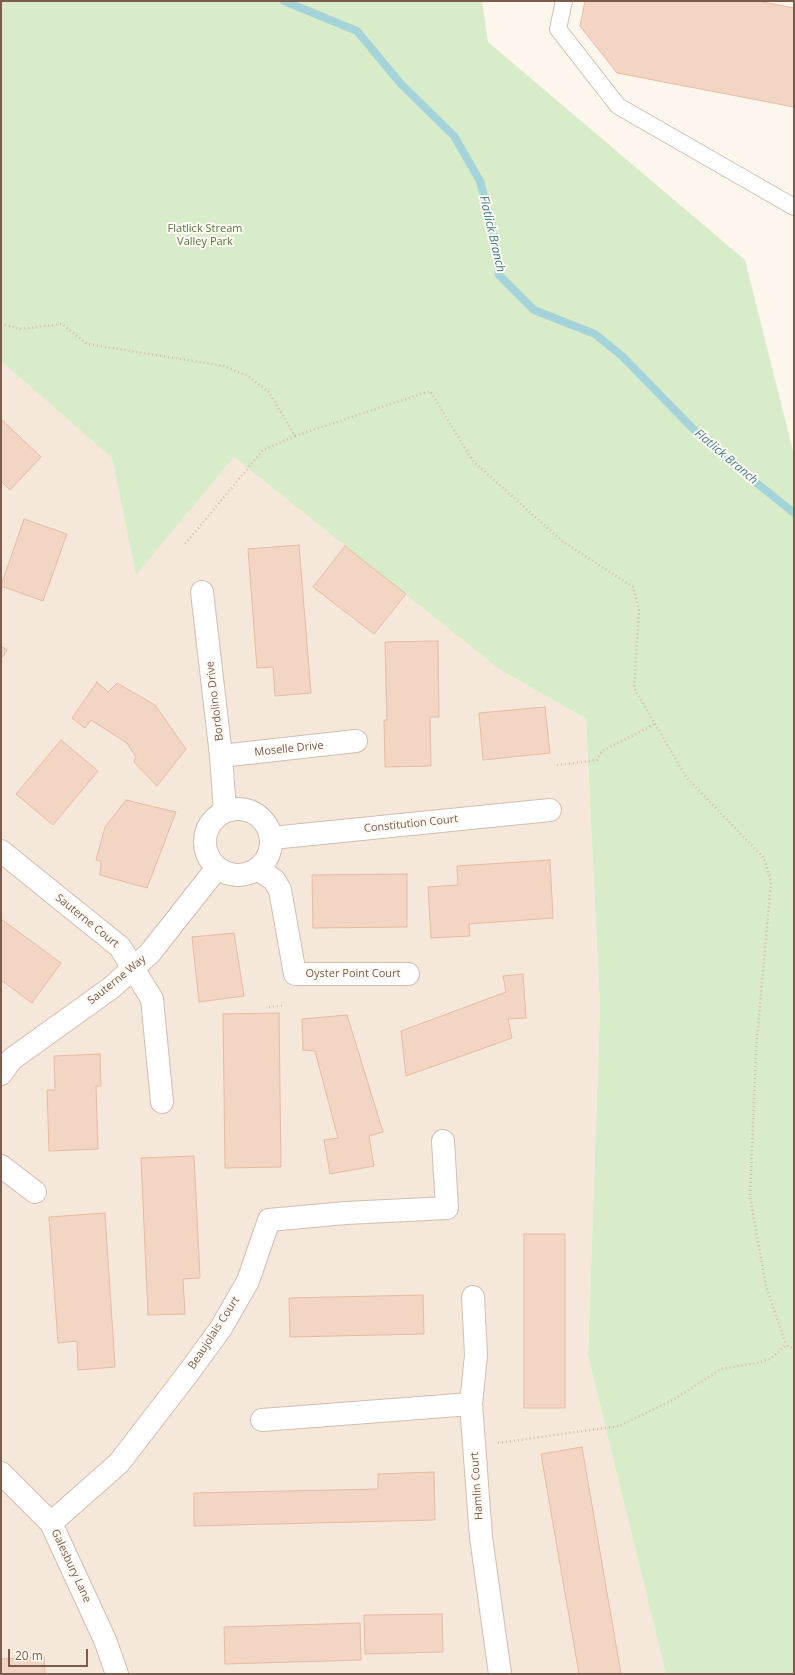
<!DOCTYPE html>
<html>
<head>
<meta charset="utf-8">
<style>
  body { margin:0 }
  #map { position:relative; width:795px; height:1675px; overflow:hidden; background:#fdf6ec; font-family:"Open Sans",sans-serif }
  canvas { display:block }
  .frame { position:absolute; inset:0; border:2px solid #7a5c4d; pointer-events:none }
  .scale { position:absolute; left:8px; top:1649px; width:80px; height:18px; box-sizing:border-box; border:2px solid #7a5c4d; border-top:0; padding-left:5px; font-size:12px; line-height:14px; white-space:nowrap; color:#7a5c4d; -webkit-text-stroke:3px #fffaf3; paint-order:stroke }
</style>
</head>
<body>
<div id="map">
<canvas width="795" height="1675"></canvas>
<div class="frame"></div>
<div class="scale">20 m</div>
</div>
<script>
const ctx = document.querySelector('canvas').getContext('2d');
ctx.lineJoin = 'round';
function fill(path, color) { ctx.fillStyle = color; ctx.fill(path, 'evenodd'); }
const poly = rows => new Path2D(rows.map(r => 'M' + r).join(''));
function trace(path, color, width, dash) { ctx.strokeStyle = color; ctx.lineWidth = width; ctx.lineCap = dash ? 'butt' : 'round'; ctx.setLineDash(dash || []); ctx.stroke(path); }
function label(font, color, halo, rows, align = 'center') {
  ctx.font = font + ' "Open Sans",sans-serif'; ctx.lineWidth = 4; ctx.setLineDash([]); ctx.textBaseline = 'middle'; ctx.strokeStyle = halo; ctx.fillStyle = color; for (const [text, x, y, turn = 0] of rows) {
    ctx.save(); ctx.translate(x, y); ctx.rotate((+turn || 0) * Math.PI / 180); ctx.textAlign = isNaN(turn) ? turn : align; if (halo) ctx.strokeText(text, 0, 0); ctx.fillText(text, 0, 0); ctx.restore();
  }
}
const residential = poly([
  [1,361,112,458,136,574,234,457,499,669,586,719,600,1008,588,1356,666,1674,1,1674]
]);
const green = poly([
  [1,1,482,1,488,42,745,260,794,455,794,1674,666,1674,588,1356,600,1008,586,719,499,669,234,457,136,575,112,458,1,361]
]);
const stream = poly([
  [284,1,357,31,401,84,454,136,480,181,492,225,499,275,534,310,595,334,622,356,708,444,794,513]
]);
const building = poly([
  [585,1,758,1,794,8,794,107,617,73,580,26,585,1],
  [1,419,41,457,10,490,1,481,1,419],
  [24,519,67,534,43,601,1,586,24,519],
  [299,545,311,693,275,696,273,667,257,668,248,549,299,545],
  [345,546,406,594,374,634,313,587,345,546],
  [438,641,439,717,430,717,431,766,385,767,384,720,387,720,385,642,438,641],
  [1,646,7,650,1,659,1,646],
  [97,682,108,692,117,683,155,705,186,749,157,786,134,762,136,757,127,743,91,720,85,728,72,718,97,682],
  [545,707,550,753,483,760,479,713,545,707],
  [61,740,98,771,53,825,16,794,61,740],
  [126,800,176,812,147,888,100,875,101,861,96,860,105,827,126,800],
  [550,860,553,918,469,924,470,936,431,938,428,887,458,885,457,866,550,860],
  [407,874,407,927,313,928,312,875,407,874],
  [1,919,61,963,32,1003,1,980,1,919],
  [234,933,244,996,199,1002,192,937,234,933],
  [523,974,526,1018,508,1019,512,1038,406,1076,401,1031,506,992,503,976,523,974],
  [279,1013,281,1167,225,1168,223,1014,279,1013],
  [347,1015,383,1132,369,1136,374,1166,330,1174,324,1140,338,1138,315,1051,303,1050,302,1019,347,1015],
  [100,1054,101,1086,96,1086,98,1149,49,1151,47,1090,55,1090,54,1056,100,1054],
  [194,1156,200,1278,183,1279,185,1314,148,1315,141,1158,194,1156],
  [105,1213,115,1367,78,1370,77,1341,58,1343,49,1217,105,1213],
  [524,1234,565,1234,565,1408,524,1408,524,1234],
  [423,1295,424,1334,290,1337,289,1298,423,1295],
  [582,1447,621,1674,579,1674,541,1454,582,1447],
  [434,1472,435,1520,194,1526,194,1493,378,1489,378,1474,434,1472],
  [442,1614,443,1652,365,1654,364,1615,442,1614],
  [360,1623,361,1660,225,1664,224,1627,360,1623],
  [44,1657,45,1674,1,1674,1,1659,44,1657]
]);
const path = poly([
  [1,324,20,329,62,324,87,344,224,366,248,376,269,392,295,436,263,450,185,544],
  [295,436,430,391,473,461,562,541,633,587,639,610,634,688,686,777,764,858,771,882,756,1050,750,1197,766,1286,786,1345],
  [557,765,597,760,602,751,655,724],
  [269,1007,285,1005],
  [498,1443,619,1426,673,1400,721,1369,757,1363,770,1359,786,1345,794,1349]
]);
const lane = poly([
  [564,1,558,29,618,106,794,207]
]);
const street = poly([
  [202,592,221,756,225,811],
  [221,756,356,741],
  '205 842a33 33 0 1 1 66 0a33 33 0 1 1-66 0Z',
  [272,838,550,810],
  [1,851,120,947,152,999,162,1102],
  [258,869,274,880,280,890,295,974,408,974],
  [1,1074,12,1059,111,988,150,953,217,868],
  [1,1166,35,1192],
  [473,1297,476,1355,471,1404,481,1537,500,1674],
  [262,1420,471,1404],
  [1,1473,51,1523,105,1640,117,1674],
  [51,1523,119,1463,189,1372,221,1328,248,1281,269,1220,346,1213,447,1208,443,1141]
]);
const parkNames = [
  ["Flatlick Stream",205,229],
  ["Valley Park",205,242]
];
const streetNames = [
  ["Bordolino Drive",215,701,-97],
  ["Moselle Drive",289,749,-6],
  ["Constitution Court",411,824,-6],
  ["Sauterne Court",87,921,39],
  ["Oyster Point Court",353,974],
  ["Sauterne Way",117,980,-39],
  ["Beaujolais Court",214,1333,-57],
  ["Hamlin Court",477,1486,-94],
  ["Galesbury Lane",71,1566,65]
];
const waterNames = [
  ["Flatlick Branch",492,234,77],
  ["Flatlick Branch",726,457,40]
];
fill(residential, '#f5e8da');
fill(green, '#d8ecc9');
trace(stream, '#a5d3da', 8);
fill(building, '#f3d5c3');
trace(building, '#e6bba3', 1);
trace(lane, '#d1beb0', 18);
trace(street, '#d1beb0', 24);
trace(path, '#d9b8a5', 2.5, [1, 3]);
trace(lane, '#fff', 16);
trace(street, '#fff', 22);
label('11px', '#537a41', '#fffaf3', parkNames);
label('11px', '#7a5c4d', '#fffaf3', streetNames);
label('italic 12px', '#437c86', '#fffaf3', waterNames);
</script>
</body>
</html>
